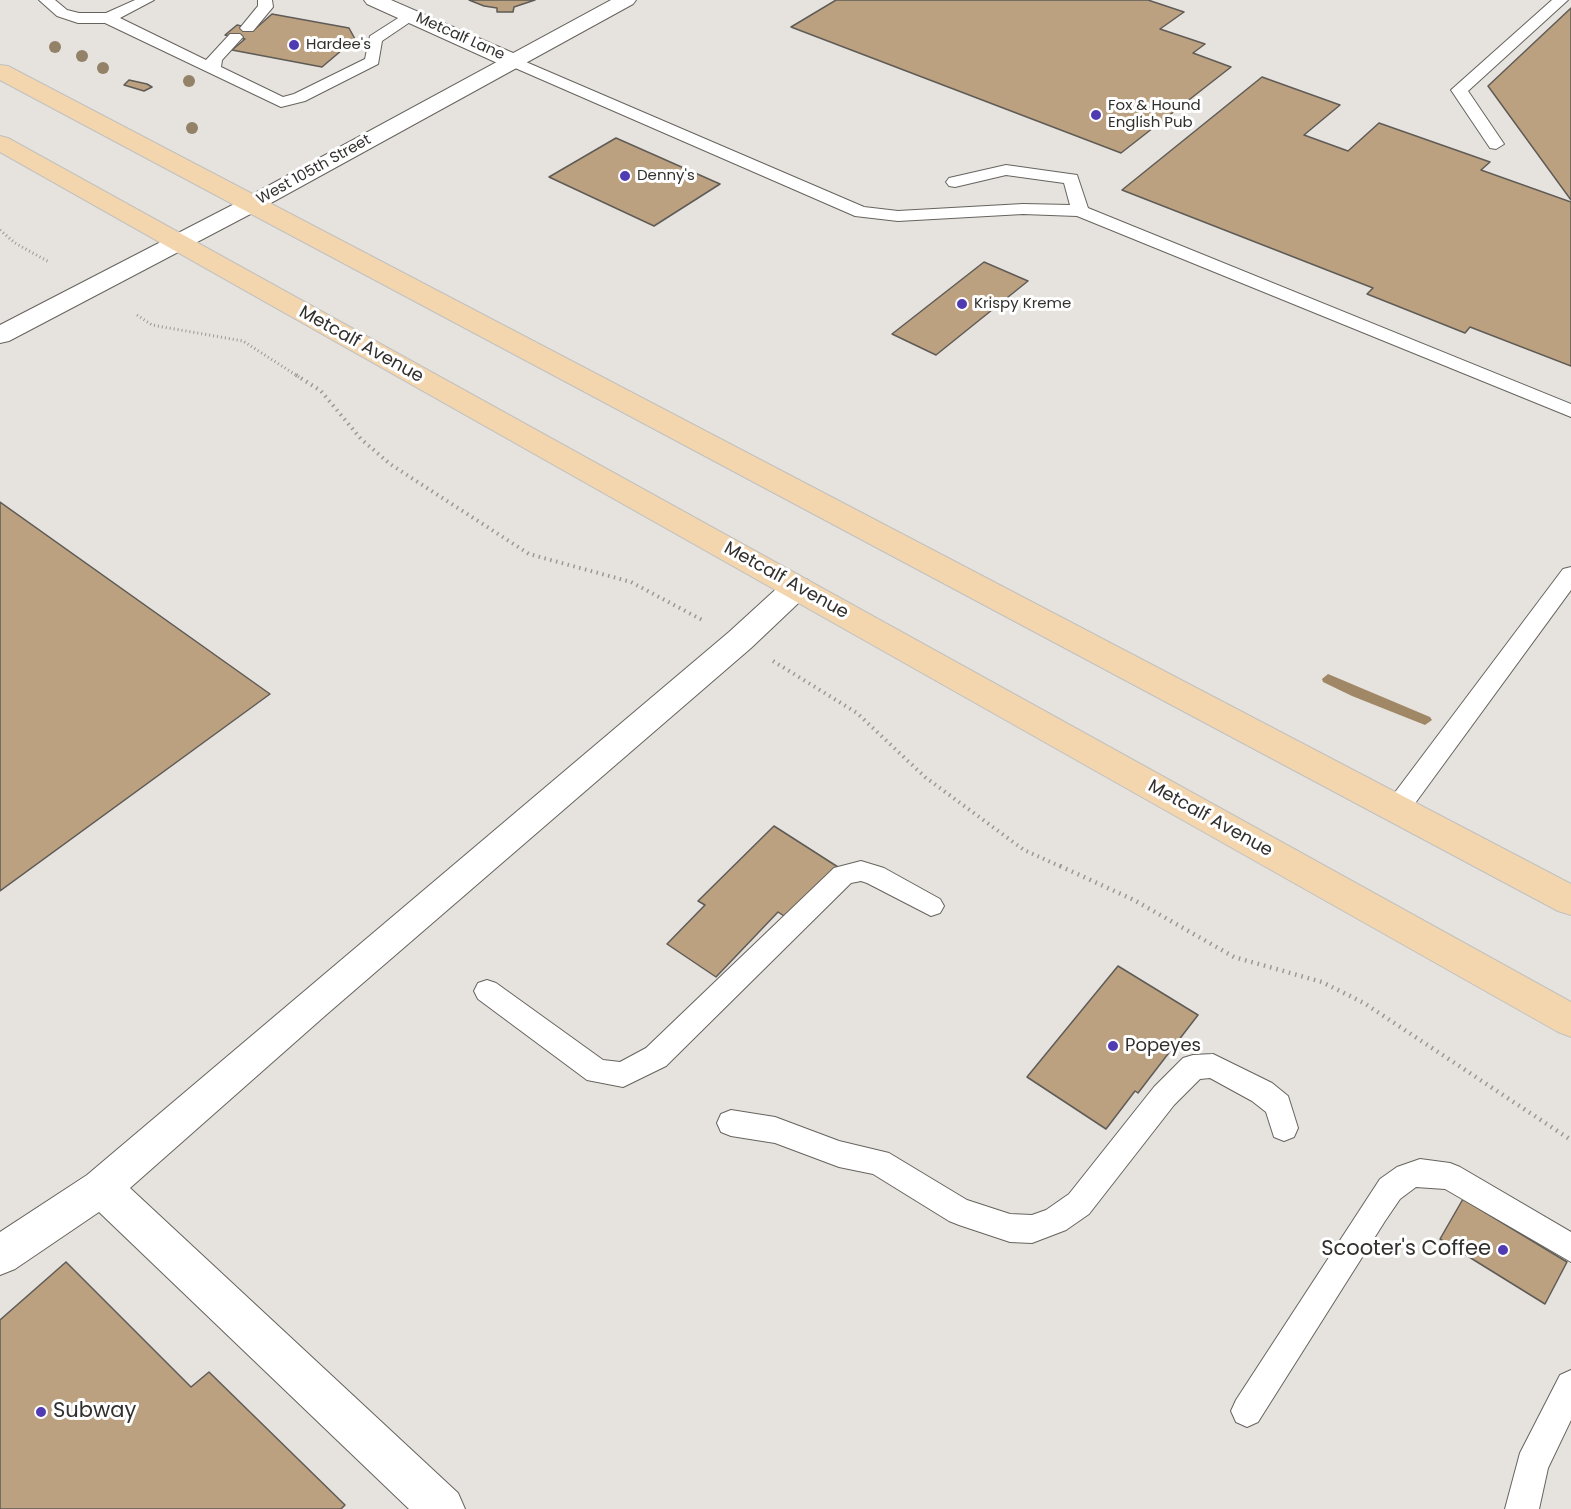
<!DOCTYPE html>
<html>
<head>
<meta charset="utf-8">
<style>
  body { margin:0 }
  canvas { display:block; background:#e6e2dd }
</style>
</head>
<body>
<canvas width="1571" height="1509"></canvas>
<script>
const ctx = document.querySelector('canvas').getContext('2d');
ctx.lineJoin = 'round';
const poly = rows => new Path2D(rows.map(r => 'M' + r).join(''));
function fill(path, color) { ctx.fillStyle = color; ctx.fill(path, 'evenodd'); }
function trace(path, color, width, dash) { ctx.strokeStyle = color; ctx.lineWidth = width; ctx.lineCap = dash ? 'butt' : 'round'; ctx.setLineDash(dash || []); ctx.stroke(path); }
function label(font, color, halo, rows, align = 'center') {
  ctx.font = font + ' Poppins,sans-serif'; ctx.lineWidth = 6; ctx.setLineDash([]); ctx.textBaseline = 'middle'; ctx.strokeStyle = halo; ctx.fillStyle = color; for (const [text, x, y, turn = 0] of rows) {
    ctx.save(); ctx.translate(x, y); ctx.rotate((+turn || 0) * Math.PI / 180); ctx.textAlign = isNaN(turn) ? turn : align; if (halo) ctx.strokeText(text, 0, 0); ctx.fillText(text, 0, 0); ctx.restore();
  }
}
const stream = poly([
  [1328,674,1430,717,1432,720,1425,725,1352,696,1323,682,1322,679,1328,674]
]);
const building = poly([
  [469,0,535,0,514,7,513,12,497,12,497,8,484,6,469,0],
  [836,0,1148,0,1184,12,1160,29,1205,44,1193,53,1231,67,1121,153,791,27,836,0],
  [1571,8,1571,200,1488,86,1571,8],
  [272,14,349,28,355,39,322,67,232,50,245,39,225,35,237,25,255,29,272,14],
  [1262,77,1340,105,1304,135,1348,151,1379,123,1490,162,1481,170,1571,202,1571,366,1470,327,1465,333,1367,294,1373,288,1122,190,1262,77],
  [129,80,147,84,152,87,144,91,124,85,129,80],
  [616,138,720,184,654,226,549,177,616,138],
  [984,262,1028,281,936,355,892,334,984,262],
  [0,502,270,694,0,891,0,502],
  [774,826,838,867,787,918,778,912,716,977,667,944,705,905,698,901,774,826],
  [1118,966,1198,1015,1138,1093,1135,1091,1106,1129,1027,1077,1118,966],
  [1463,1199,1567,1262,1545,1304,1440,1239,1463,1199],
  [66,1262,191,1387,209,1372,345,1505,341,1509,0,1509,0,1320,66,1262]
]);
const pathFar2 = poly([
  [0,230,15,243,49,262],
  [137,315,152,325,243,341,299,377]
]);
const pathFar1 = poly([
  [296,375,321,391,361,439,390,464,529,554,631,582,704,621],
  [773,661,857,713,925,777,1024,850,1064,868]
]);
const path = poly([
  [1060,866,1134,900,1234,957,1322,982,1364,1003,1571,1140]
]);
const service = poly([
  [39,0,55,0,67,10,79,13,106,13,135,0,154,0,120,18,206,60,230,34,240,34,243,37,222,60,221,67,283,97,294,94,365,59,370,36,406,13,416,13,419,16,382,41,378,64,305,101,281,107,105,23,78,23,57,16,39,0],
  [258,0,272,0,273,7,253,31,243,31,240,28,258,6,258,0],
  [1552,0,1568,0,1468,91,1504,144,1496,149,1490,148,1451,90,1552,0],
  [512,56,864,207,898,211,1023,204,1070,205,1064,183,1006,175,955,187,949,186,946,182,949,178,1006,165,1077,175,1088,208,1571,404,1571,417,1077,216,1023,214,898,221,855,216,506,64,504,61,506,58,512,56],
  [1571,567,1571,590,1405,817,1396,820,1387,817,1384,810,1387,803,1563,569,1571,567],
  [861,861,884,868,940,899,944,906,940,913,931,916,867,883,861,881,851,883,666,1066,623,1087,587,1080,478,999,474,991,478,983,487,980,496,983,603,1060,620,1062,646,1048,834,868,861,861],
  [1213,1054,1272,1083,1288,1096,1298,1128,1294,1137,1284,1141,1274,1137,1266,1112,1252,1101,1210,1078,1200,1079,1174,1105,1089,1214,1066,1230,1032,1243,1010,1242,959,1225,949,1221,873,1174,839,1167,775,1143,731,1136,721,1132,717,1123,721,1114,731,1110,775,1117,839,1141,889,1153,967,1200,1010,1214,1032,1215,1046,1210,1069,1194,1154,1087,1183,1058,1193,1055,1213,1054],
  [1420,1159,1450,1163,1460,1167,1571,1232,1571,1262,1445,1189,1416,1187,1400,1199,1385,1221,1258,1422,1247,1427,1236,1422,1231,1411,1236,1400,1380,1179,1397,1167,1420,1159],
  [1571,1370,1571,1420,1548,1468,1539,1509,1505,1509,1520,1453,1560,1375,1571,1370]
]);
const minor = poly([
  [364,0,391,0,520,56,523,61,520,66,512,67,504,66,367,4,364,0],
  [797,577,808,580,812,587,808,594,751,648,327,1014,130,1188,458,1493,465,1509,409,1509,99,1212,15,1269,0,1275,0,1232,87,1175,729,632,786,580,797,577]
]);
const tertiary = poly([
  [611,0,636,0,633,4,260,209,9,341,0,343,0,325,244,199,611,0]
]);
const primary = poly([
  [0,65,8,66,1571,884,1571,915,1558,911,0,80,0,65],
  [0,136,8,138,1571,1002,1571,1037,1558,1032,0,152,0,136]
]);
const trees = [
  [55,47],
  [82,56],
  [103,68],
  [189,81],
  [192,128]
];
const markers = [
  [294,45,6,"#503bb3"],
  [1096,115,6,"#503bb3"],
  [625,176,6,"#503bb3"],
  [962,304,6,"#503bb3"],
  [1113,1046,6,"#503bb3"],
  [1503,1250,6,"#503bb3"],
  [41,1412,6,"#503bb3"]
];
const farStreetnames = [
  ["Metcalf Lane",460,37,24],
  ["West 105th Street",314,170,-29]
];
const farPoinames = [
  ["Hardee's",306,45],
  ["Fox & Hound",1108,106],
  ["English Pub",1108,123],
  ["Denny's",637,176],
  ["Krispy Kreme",974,304]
];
const streetNames = [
  ["Metcalf Avenue",361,345,29],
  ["Metcalf Avenue",786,581,29],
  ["Metcalf Avenue",1210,819,29]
];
const poiNames = [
  ["Popeyes",1125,1046]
];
const nearPoinames = [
  ["Scooter's Coffee",1491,1250],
  ["Subway",53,1412,"left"]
];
fill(stream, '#a08766');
fill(building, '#bba17f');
trace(building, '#5f5b57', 1.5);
trace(service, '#67645f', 2);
trace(minor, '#67645f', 2);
trace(tertiary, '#67645f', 2);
trace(primary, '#c1c1c0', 2);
trace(pathFar2, '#9b9895', 3, [1, 3]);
trace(pathFar1, '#9b9895', 4, [1.5, 4.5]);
trace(path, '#9b9895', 4.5, [1.5, 5]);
fill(service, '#fff');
fill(minor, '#fff');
fill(tertiary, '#fff');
fill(primary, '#f3d6ae');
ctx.fillStyle = '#938267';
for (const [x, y] of trees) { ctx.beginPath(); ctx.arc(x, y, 6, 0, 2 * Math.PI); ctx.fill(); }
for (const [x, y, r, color] of markers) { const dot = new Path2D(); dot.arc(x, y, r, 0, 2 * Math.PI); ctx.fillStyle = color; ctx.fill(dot); trace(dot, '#fff', 2); }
label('15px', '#31302e', '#fff', farStreetnames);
label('15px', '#31302e', '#fff', farPoinames, 'left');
label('18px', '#31302e', '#fff', streetNames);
label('18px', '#31302e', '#fff', poiNames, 'left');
label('21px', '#31302e', '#fff', nearPoinames, 'right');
</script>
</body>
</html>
